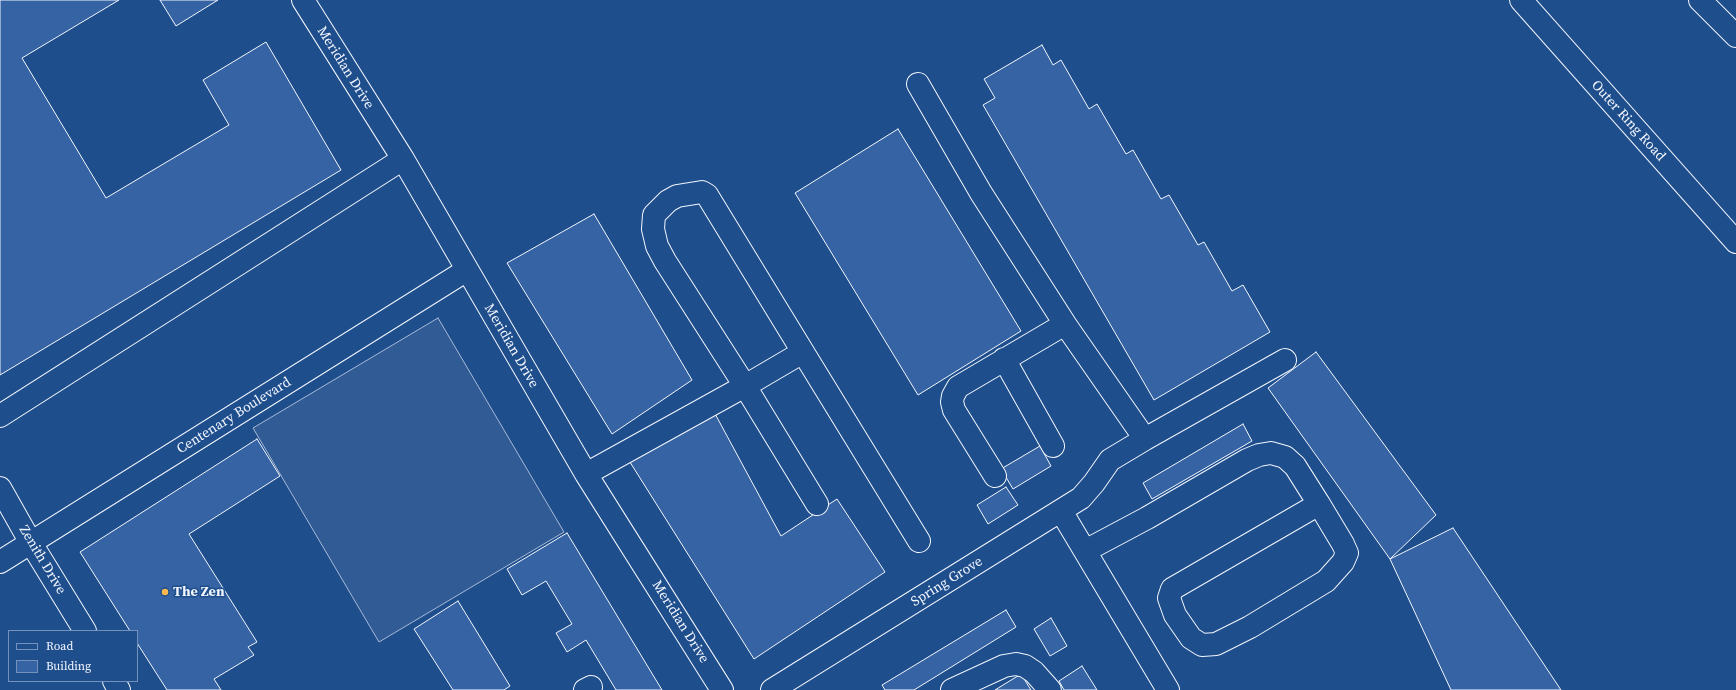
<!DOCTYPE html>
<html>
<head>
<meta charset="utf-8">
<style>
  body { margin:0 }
  #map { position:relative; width:1736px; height:690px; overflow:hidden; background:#1f4e8c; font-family:"Source Serif 4",serif }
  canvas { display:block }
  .legend { position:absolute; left:8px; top:630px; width:130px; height:52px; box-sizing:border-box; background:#1f4e8c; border:1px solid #7391ba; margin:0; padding:5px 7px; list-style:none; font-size:12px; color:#f2f6ff }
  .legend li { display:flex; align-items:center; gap:8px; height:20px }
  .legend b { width:20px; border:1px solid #7391ba }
</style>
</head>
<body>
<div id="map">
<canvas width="1736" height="690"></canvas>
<ul class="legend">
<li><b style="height:5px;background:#1f4e8c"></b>Road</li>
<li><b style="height:11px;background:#3563a3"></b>Building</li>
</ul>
</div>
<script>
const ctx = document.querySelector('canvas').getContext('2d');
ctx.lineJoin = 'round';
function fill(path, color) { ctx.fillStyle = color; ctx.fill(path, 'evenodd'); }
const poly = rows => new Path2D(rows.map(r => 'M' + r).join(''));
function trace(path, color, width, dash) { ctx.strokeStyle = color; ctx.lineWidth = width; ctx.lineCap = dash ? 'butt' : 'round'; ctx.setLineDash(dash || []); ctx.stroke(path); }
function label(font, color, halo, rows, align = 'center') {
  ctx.font = font + ' "Source Serif 4",serif'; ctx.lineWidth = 3; ctx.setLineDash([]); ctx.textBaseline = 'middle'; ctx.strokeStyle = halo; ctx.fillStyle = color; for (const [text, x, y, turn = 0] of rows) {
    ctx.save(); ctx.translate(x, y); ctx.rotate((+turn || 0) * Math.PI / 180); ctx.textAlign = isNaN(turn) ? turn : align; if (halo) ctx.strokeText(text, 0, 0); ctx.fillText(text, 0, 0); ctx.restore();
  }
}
const built = poly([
  [438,318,564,532,379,642,253,428,438,318]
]);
const building = poly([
  [0,0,119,0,22,58,106,198,229,125,203,80,266,42,341,170,0,375,0,0],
  [160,0,218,0,176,26,160,0],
  [1042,45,1053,65,1061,60,1089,109,1097,104,1126,154,1133,150,1161,199,1169,195,1198,245,1204,242,1232,291,1243,285,1270,332,1154,400,983,105,995,98,984,79,1042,45],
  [898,129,1021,331,918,395,795,193,898,129],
  [594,214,692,380,612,434,507,263,594,214],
  [1316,352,1436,515,1390,559,1268,388,1316,352],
  [713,410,781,536,837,499,885,572,754,659,628,459,713,410],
  [1243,424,1252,441,1152,499,1143,483,1243,424],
  [257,439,280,476,189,534,257,642,248,647,254,655,214,679,221,690,167,690,137,643,137,631,130,631,80,552,257,439],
  [1040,446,1051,466,1013,489,1001,469,1040,446],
  [1006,487,1018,505,988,524,977,505,1006,487],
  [1453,528,1561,690,1451,690,1390,559,1453,528],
  [567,533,662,690,616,690,586,640,567,652,556,633,572,624,546,581,522,595,507,569,567,533],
  [458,601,510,686,504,690,453,690,414,629,458,601],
  [1006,610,1016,627,914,690,885,690,882,685,1006,610],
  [1051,618,1067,646,1050,656,1034,629,1051,618],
  [1082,666,1097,690,1064,690,1059,681,1082,666],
  [1021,674,1031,690,995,690,1021,674]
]);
const minor = poly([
  [303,0,403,159,586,474,722,690],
  [918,84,981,193,1065,324,1145,439],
  [803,352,707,195,702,192,677,196,668,201,654,215,653,229,657,246,665,261,745,386,817,504],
  [1004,359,1053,446],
  [0,416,403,159],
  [586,474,745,386,803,352,919,541],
  [995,476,954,410,952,402,953,396,958,387,1065,324],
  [0,488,31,543,85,631],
  [1061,511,1168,690],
  [1085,551,1147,518,1247,460,1259,455,1271,453,1285,457,1295,466,1319,504,1343,544,1347,553,1343,562,1326,581,1250,627,1216,644,1202,645,1191,638,1175,615,1169,598,1172,589,1319,504],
  [0,562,467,270],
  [114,681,119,690],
  [585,690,591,687],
  [772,690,1081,498,1094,483,1110,460,1145,439,1285,360],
  [952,690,1004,666,1016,664,1025,666,1034,672,1050,690]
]);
const highway = poly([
  [1521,0,1736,242],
  [1700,0,1736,36]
]);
const markers = [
  [165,592,4,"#ffb74d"]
];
const streetNames = [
  ["Meridian Drive",345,68,58],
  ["Outer Ring Road",1628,121,48],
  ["Meridian Drive",511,346,60],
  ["Centenary Boulevard",234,416,-32],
  ["Zenith Drive",42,560,59],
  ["Spring Grove",947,582,-32],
  ["Meridian Drive",680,622,58]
];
const poiNames = [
  ["The Zen",173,592]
];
fill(built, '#305b95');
trace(built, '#a8bbd7', 1);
fill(building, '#3563a3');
trace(building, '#f2f6ff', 1);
trace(minor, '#f2f6ff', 24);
trace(highway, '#f2f6ff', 24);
trace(minor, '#1f4e8c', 22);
trace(highway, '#1f4e8c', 22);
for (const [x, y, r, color] of markers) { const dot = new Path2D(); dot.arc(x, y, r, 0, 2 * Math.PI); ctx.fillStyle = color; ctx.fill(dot); trace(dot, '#1f4e8c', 1.5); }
label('14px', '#f2f6ff', '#1f4e8c', streetNames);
label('bold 14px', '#f2f6ff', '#1f4e8c', poiNames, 'left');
</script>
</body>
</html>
